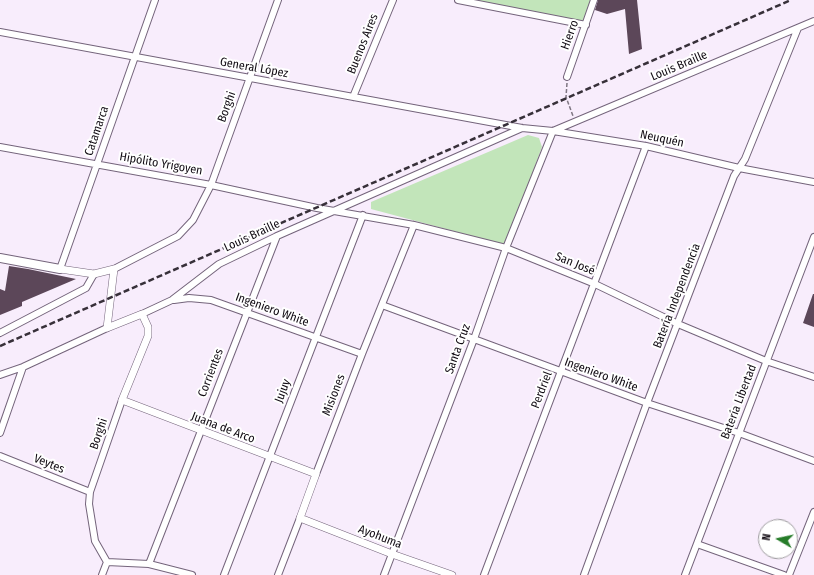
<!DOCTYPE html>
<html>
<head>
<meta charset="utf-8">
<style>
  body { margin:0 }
  #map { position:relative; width:814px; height:575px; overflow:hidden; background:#f8edfc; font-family:"Fira Sans Condensed",sans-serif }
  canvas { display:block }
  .north { position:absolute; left:758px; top:519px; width:40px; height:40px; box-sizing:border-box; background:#fff; border:1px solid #9f9da0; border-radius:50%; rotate:279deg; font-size:11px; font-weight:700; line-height:16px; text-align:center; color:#100a12 }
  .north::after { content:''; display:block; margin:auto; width:14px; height:18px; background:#267c29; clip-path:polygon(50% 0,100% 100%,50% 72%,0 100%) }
</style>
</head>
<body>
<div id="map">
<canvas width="814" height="575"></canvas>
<div class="north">N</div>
</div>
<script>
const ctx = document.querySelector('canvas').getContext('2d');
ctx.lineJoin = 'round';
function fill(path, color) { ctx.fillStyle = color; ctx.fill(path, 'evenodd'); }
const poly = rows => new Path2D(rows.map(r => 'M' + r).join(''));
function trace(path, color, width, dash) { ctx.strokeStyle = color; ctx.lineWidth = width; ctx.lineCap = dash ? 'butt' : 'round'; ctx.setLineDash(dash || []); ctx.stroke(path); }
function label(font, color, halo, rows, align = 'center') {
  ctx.font = font + ' "Fira Sans Condensed",sans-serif'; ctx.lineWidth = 4; ctx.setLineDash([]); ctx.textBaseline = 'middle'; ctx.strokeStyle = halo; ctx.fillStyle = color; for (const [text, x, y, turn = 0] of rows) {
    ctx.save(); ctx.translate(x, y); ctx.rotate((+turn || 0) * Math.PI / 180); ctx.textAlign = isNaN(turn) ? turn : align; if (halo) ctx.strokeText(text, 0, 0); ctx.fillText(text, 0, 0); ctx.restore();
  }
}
const green = poly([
  [458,0,594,0,586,25],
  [528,135,539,138,542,147,506,245,371,209,371,202]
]);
const building = poly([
  [598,0,637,0,642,49,629,54,625,9,607,14,595,10],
  [9,266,28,269,76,279,22,302,22,306,0,315,0,289,5,291],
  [813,294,814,294,814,327,803,323]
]);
const path = poly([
  [567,83,566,97,573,116]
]);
const minor = poly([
  [458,0,586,25],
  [0,32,522,128,553,131,646,146,739,168,814,182],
  [567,77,594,0],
  [353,97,393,0],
  [553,131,814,21],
  [0,147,211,185,317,208,414,225,506,248,595,284,678,324,766,361,814,377],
  [60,269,155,0],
  [114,269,178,236,193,220,211,185,278,0],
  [174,300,189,298,211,300,362,354],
  [382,305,647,403,739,433,814,461],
  [142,314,172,300,219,264,277,236,522,128],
  [0,333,86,288,94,274],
  [0,375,23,367,107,328],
  [0,433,23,367],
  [0,456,90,492],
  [316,474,362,354,414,225],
  [697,544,784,575],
  [107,562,95,541,89,504,90,492,122,400],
  [107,562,149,564,192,575],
  [149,564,277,236],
  [102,575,107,562],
  [224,575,363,215],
  [278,575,300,518],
  [384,575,474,339,506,248,553,131],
  [484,575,646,146],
  [584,575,647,403,734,176,745,159,798,28],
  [685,575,814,237],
  [789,575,814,512]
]);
const tertiary = poly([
  [60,269,94,274,114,269,107,328,142,314,148,327,148,336,122,400,316,474,300,518,392,554,452,575]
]);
const secondary = poly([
  [0,258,60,269]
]);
const rail = poly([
  [0,346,791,0]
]);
const streetNames = [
  ["Hierro",570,35,-70],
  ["Buenos Aires",363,44,-68],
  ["Louis Braille",679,66,-23],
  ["General López",254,68,10],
  ["Borghi",227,107,-70],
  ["Catamarca",97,131,-71],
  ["Neuquén",662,139,12],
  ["Hipólito Yrigoyen",161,164,10],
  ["Louis Braille",252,236,-25],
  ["San José",575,264,22],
  ["Batería Independencia",677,296,-69],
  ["Ingeniero White",272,310,20],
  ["Santa Cruz",458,349,-70],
  ["Corrientes",211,373,-69],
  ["Ingeniero White",601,375,20],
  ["Perdriel",542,390,-69],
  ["Jujuy",283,391,-69],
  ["Misiones",334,395,-69],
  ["Batería Libertad",739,402,-69],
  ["Juana de Arco",223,428,21],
  ["Borghi",99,434,-71],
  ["Veytes",49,464,22],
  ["Ayohuma",380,537,21]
];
fill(green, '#c2e5ba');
fill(building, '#5c4759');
trace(minor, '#74647b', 8);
trace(tertiary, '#74647b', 8);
trace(secondary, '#74647b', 10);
trace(path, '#7f7682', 1.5, [4, 2]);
trace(minor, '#fff', 6);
trace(tertiary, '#fff', 7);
trace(secondary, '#fff', 8);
trace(rail, '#373039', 2.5, [6, 3]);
label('12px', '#100a12', '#fff', streetNames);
</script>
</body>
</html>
